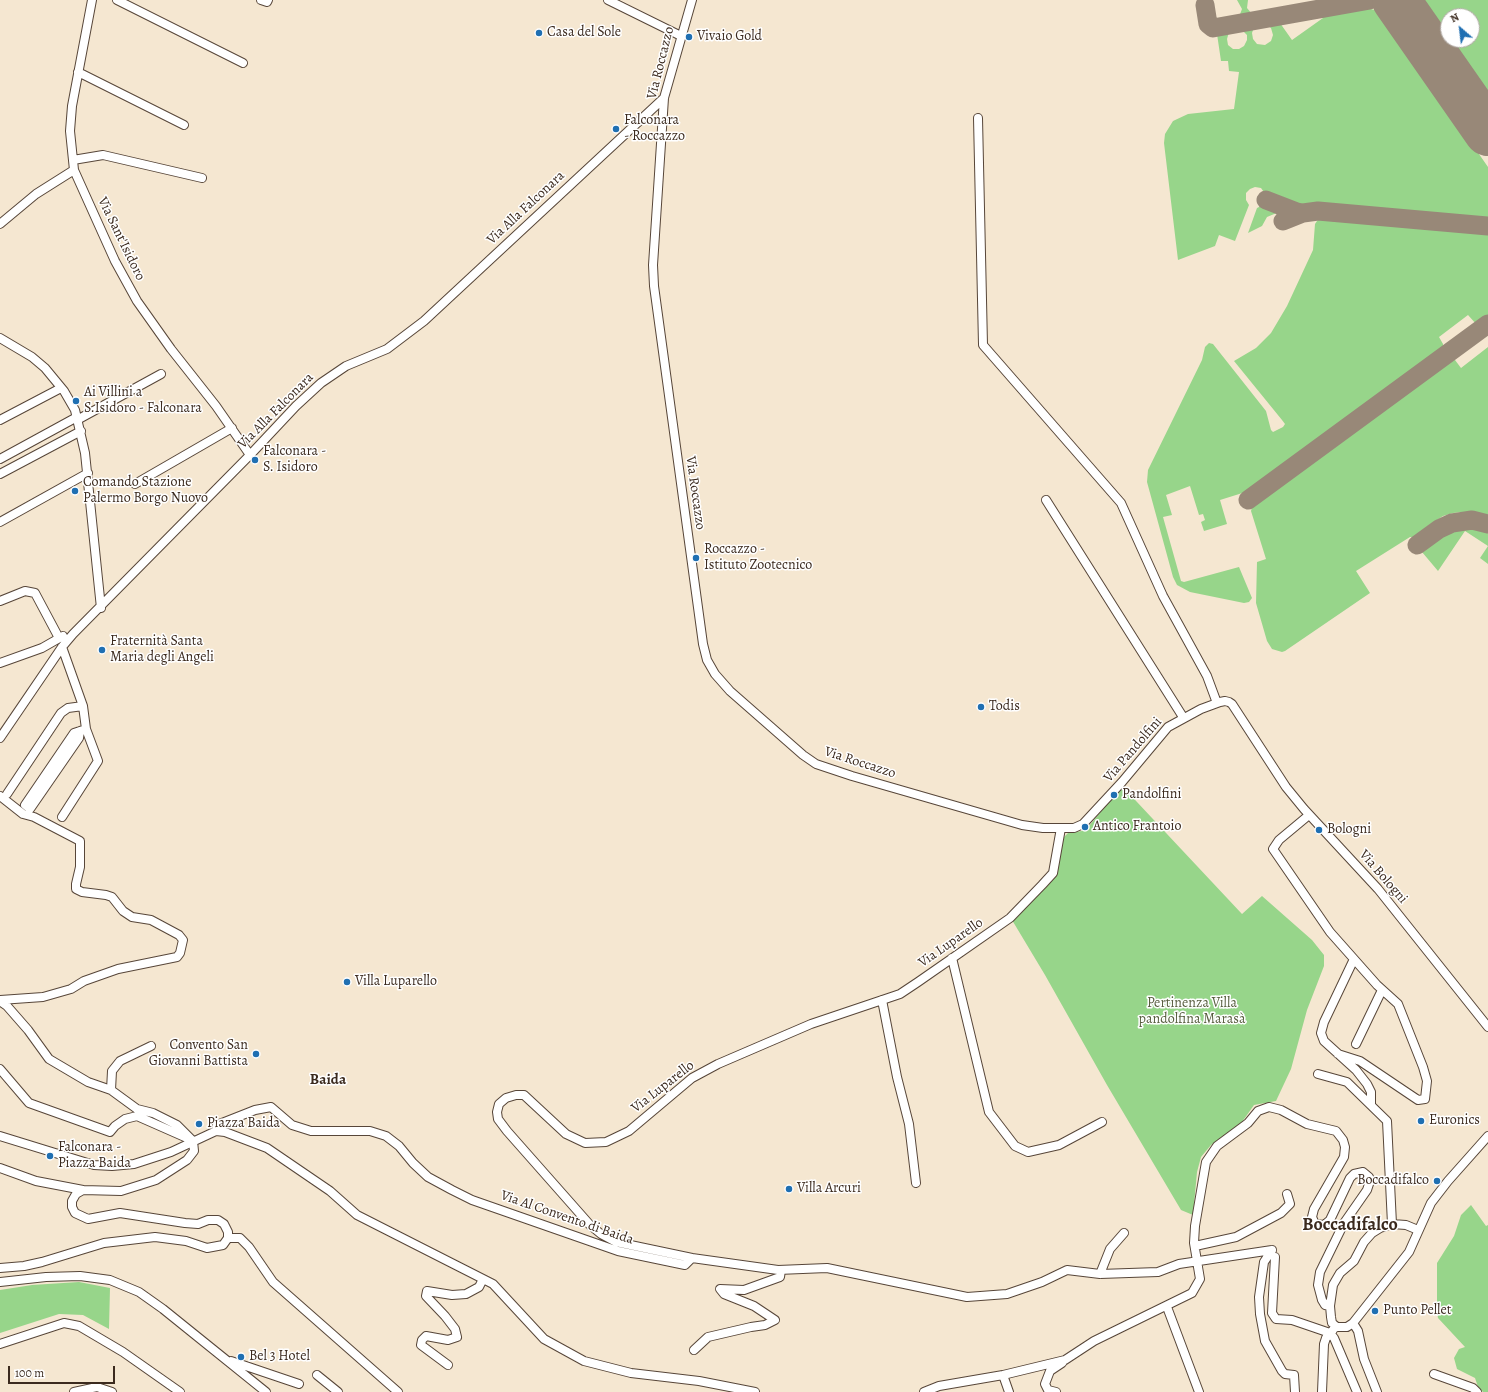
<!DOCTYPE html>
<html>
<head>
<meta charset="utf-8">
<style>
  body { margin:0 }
  #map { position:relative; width:1488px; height:1392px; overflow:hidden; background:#f5e7d1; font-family:Alegreya,serif }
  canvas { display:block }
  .north { position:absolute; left:1440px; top:8px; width:40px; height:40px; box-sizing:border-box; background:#fff; border:1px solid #b1aaa5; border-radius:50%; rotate:332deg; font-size:11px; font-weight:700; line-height:16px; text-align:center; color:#3b2a1e }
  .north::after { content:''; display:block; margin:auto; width:14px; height:18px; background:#1f6fb2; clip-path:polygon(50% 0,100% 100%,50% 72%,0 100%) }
  .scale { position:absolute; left:8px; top:1366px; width:107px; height:18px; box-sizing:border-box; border:2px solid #3b2a1e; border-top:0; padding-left:5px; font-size:12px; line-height:14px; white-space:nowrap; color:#3b2a1e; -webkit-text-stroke:3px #fff; paint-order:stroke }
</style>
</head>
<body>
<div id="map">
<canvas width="1488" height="1392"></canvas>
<div class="north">N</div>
<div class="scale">100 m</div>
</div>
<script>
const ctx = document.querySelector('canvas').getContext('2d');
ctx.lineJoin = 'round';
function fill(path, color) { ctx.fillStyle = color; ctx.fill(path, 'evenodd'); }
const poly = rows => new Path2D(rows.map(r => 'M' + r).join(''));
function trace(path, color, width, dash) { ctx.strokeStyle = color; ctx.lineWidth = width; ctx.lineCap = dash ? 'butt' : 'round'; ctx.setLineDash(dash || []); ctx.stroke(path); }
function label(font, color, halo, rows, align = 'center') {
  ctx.font = font + ' Alegreya,serif'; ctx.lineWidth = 3; ctx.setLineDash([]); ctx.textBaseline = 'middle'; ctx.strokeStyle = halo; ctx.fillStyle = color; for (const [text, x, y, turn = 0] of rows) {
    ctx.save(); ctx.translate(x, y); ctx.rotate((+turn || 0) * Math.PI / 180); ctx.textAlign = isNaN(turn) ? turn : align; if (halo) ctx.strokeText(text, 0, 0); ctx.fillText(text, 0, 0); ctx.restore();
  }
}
const green = poly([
  [1237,0,1248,0,1247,8,1252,14,1239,17,1242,9],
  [1421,0,1488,0,1488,96,1449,40,1472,40,1472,16,1448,16,1448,39],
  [1362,7,1375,10,1382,15,1488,167,1488,218,1328,206,1296,206,1266,195,1261,188,1255,187,1250,189,1246,193,1246,200,1249,205,1235,241,1219,235,1215,246,1178,260,1164,143,1165,134,1173,121,1188,114,1234,109,1239,72,1229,71,1228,61,1221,61,1217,34,1229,32,1227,39,1228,45,1233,49,1239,49,1244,46,1247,40,1247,35,1242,30,1254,27,1252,33,1253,39,1257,44,1265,45,1271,41,1273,35,1271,28,1267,25,1280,23,1292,40,1323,18,1321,15],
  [1263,205,1279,212,1267,217,1262,226,1248,233,1257,208],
  [1319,218,1488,229,1488,317,1477,325,1468,315,1439,337,1443,344,1443,350,1252,490,1220,500,1227,524,1204,531,1201,522,1205,520,1203,514,1199,515,1190,486,1166,495,1172,515,1163,517,1181,581,1184,582,1239,567,1252,598,1249,602,1244,603,1190,592,1177,585,1173,577,1147,482,1148,470,1202,360,1205,347,1209,343,1213,344,1266,411,1271,430,1273,432,1283,427,1285,424,1282,420,1234,361,1256,348,1271,333,1287,306,1313,250,1315,224],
  [1488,347,1488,516,1462,512,1453,513,1443,516,1429,525,1414,537,1410,537,1356,571,1370,593,1285,651,1282,652,1272,649,1267,641,1256,603,1257,562,1266,559,1251,511,1253,504,1449,359,1455,360,1461,368],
  [1458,524,1474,524,1488,531,1488,564,1480,558,1488,546,1465,531,1438,571,1422,552,1424,545,1444,531],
  [1122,786,1242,914,1262,896,1312,940,1324,955,1324,966,1307,1010,1291,1069,1276,1101,1254,1105,1242,1122,1211,1145,1201,1157,1197,1172,1193,1215,1181,1210,1107,1085,1045,975,1012,920,1057,871,1062,839,1068,833,1082,831,1089,826],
  [1471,1205,1486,1226,1488,1225,1488,1392,1483,1392,1478,1387,1475,1378,1457,1369,1454,1358,1459,1349,1465,1347,1438,1318,1437,1312,1437,1263,1454,1236,1461,1215],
  [79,1282,110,1288,109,1329,83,1315,59,1314,0,1333,0,1290,32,1285]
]);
const taxiway = poly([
  [1205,5,1208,24,1213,28,1370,0],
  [1266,200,1297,212,1303,213],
  [1283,221,1303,213,1318,211,1488,226],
  [1248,500,1488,324],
  [1417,545,1439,529,1452,523,1472,520,1488,524]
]);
const runway = poly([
  [1396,0,1488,132]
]);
const minor = poly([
  [92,0,72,106,70,131,74,170,115,261,137,301,171,349,216,406,250,455],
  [117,0,243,63],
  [261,0,267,2,268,0],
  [608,0,681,36],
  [692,0,664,98,653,265,654,286,703,644,707,660,715,674,730,691,803,755,816,764,852,776,1022,825,1043,828,1074,828,1083,824,1122,782,1168,727,1201,709,1220,702,1225,701,1229,702,1232,704,1286,787,1304,809,1378,889,1488,1027],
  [78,72,184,125],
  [978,118,983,345,1121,503,1163,596,1207,676,1217,703],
  [73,160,103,155,202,178],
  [0,224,36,194,74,170],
  [0,338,32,357,45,368,64,391,75,410,85,453,101,608],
  [0,420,61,388],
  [77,420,161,374],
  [0,459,77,417],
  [0,474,81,431],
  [135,484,232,428],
  [1046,500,1183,717],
  [0,522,88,473],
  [0,601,25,591,35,593,59,638],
  [0,663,42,648,63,636],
  [80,731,79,738,30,809,25,805,74,733,86,729],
  [0,738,62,647,73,634,250,455,296,406,321,383,346,366,387,349,424,321,664,98],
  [7,794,61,713,68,708,83,706],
  [0,796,23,814,34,817,80,841,80,867,76,884,76,889,82,892,106,895,112,897,123,911,132,917,151,920,179,935,183,940,180,953,177,957,118,969,84,981,71,989,43,997,0,1000],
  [1309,815,1279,840,1273,849,1330,932,1377,985,1398,1004,1423,1067,1427,1081,1425,1099,1418,1100,1360,1061,1338,1054],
  [62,817,98,761,86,729,83,706,62,647],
  [952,958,989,1112,1015,1146,1028,1152,1059,1145,1102,1122],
  [1354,959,1324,1022,1321,1033,1324,1041,1356,1070,1367,1084,1371,1092,1371,1105],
  [882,1000,897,1077,909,1124,916,1183],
  [0,1001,7,1006,28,1030,49,1059,88,1082,111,1090,137,1109,153,1113,177,1125,193,1141],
  [1356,1044,1382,990],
  [0,1069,29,1103,110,1132,115,1126,125,1119,137,1116,187,1138],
  [1318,1074,1347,1082,1387,1121,1392,1224],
  [111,1090,112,1071,120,1061,151,1046],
  [216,1131,217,1125,255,1110,271,1107,292,1125,311,1131,370,1131,386,1136,399,1146,413,1163,428,1177,452,1190,472,1200,618,1251,685,1265,692,1258,778,1270,827,1268,967,1297,1007,1294,1042,1282,1067,1270,1100,1274,1158,1272,1179,1264,1272,1250],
  [0,1136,94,1165,112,1166,134,1164,171,1152,216,1131,225,1132,267,1148,330,1191,357,1215,493,1284,544,1339,584,1361,631,1373,699,1381,755,1392],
  [0,1168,36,1181,83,1190],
  [228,1238,240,1238,249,1247,273,1282,398,1392],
  [1195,1246,1236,1237,1281,1213,1290,1204,1287,1194],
  [1272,1250,1264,1262,1259,1297,1260,1314,1265,1341,1282,1371,1285,1374,1294,1375,1295,1392],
  [1275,1257,1272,1313,1276,1319,1292,1320,1330,1333,1334,1338,1357,1392],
  [692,1258,616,1242,601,1234,590,1225,507,1131,498,1119,497,1112,499,1104,506,1098,516,1095,524,1095,566,1134,585,1143,606,1142,629,1131,692,1078,718,1064,811,1024,900,994,918,982,1010,918,1042,885,1053,873,1061,828],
  [0,1268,24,1266,42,1262,104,1243,155,1237,186,1241,207,1248,223,1245,228,1238,228,1232,224,1224,218,1220,208,1220,198,1224,185,1223,120,1213,88,1219,75,1213,72,1207,72,1201,76,1194,83,1190,121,1191,156,1180,187,1160,194,1151,193,1141],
  [1100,1274,1110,1249,1124,1233],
  [0,1282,46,1277,80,1276,110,1280,139,1292,163,1309,266,1392],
  [1167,1307,1199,1392],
  [1353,1323,1358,1331,1364,1359,1377,1392],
  [1337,1327,1347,1327,1353,1323,1409,1252,1431,1203,1448,1181,1488,1136],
  [1337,1327,1332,1323,1331,1317,1330,1306,1333,1285,1340,1273,1354,1261,1364,1242,1372,1233,1380,1228,1392,1224,1406,1225,1418,1230],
  [0,1344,64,1323,79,1326,123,1352,180,1392],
  [694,1350,708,1337,751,1327,765,1325,775,1320,754,1306,724,1294,720,1289,744,1290,780,1277,781,1270],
  [231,1361,299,1384],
  [448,1365,421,1345,422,1340,426,1336,448,1340,457,1337,455,1329,445,1316,426,1296,427,1291,452,1295,466,1294,479,1287,483,1279],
  [1434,1374,1473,1388,1477,1392],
  [317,1375,338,1392],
  [1003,1375,1009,1392],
  [74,1392,97,1387,112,1392],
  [924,1392,939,1386,1003,1375,1065,1360,1094,1341,1192,1293,1200,1279,1194,1243,1195,1226,1206,1162,1217,1146,1248,1123,1258,1111,1269,1107,1281,1110,1307,1124,1336,1131,1343,1140,1345,1147,1344,1157,1314,1209,1312,1217,1315,1224,1324,1225,1330,1220,1350,1178,1354,1174,1363,1172,1369,1177,1370,1181,1367,1190,1344,1223,1320,1272,1318,1285,1322,1300,1325,1305,1330,1306],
  [1056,1392,1048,1390,1045,1384,1050,1371,1062,1363],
  [1322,1392,1324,1344,1326,1338,1333,1330]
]);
const markers = [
  [539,33,4,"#1f6fb2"],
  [689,37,4,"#1f6fb2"],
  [616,129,4,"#1f6fb2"],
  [76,401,4,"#1f6fb2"],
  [255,460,4,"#1f6fb2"],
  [75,491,4,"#1f6fb2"],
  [696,558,4,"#1f6fb2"],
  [102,650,4,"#1f6fb2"],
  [981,707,4,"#1f6fb2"],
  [1114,795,4,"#1f6fb2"],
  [1085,827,4,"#1f6fb2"],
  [1319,830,4,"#1f6fb2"],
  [347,982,4,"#1f6fb2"],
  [256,1054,4,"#1f6fb2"],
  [1421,1121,4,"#1f6fb2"],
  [199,1124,4,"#1f6fb2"],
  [50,1156,4,"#1f6fb2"],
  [1437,1181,4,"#1f6fb2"],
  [789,1189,4,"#1f6fb2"],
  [1375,1311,4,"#1f6fb2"],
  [241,1357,4,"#1f6fb2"]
];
const poiNames = [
  ["Casa del Sole",547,33],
  ["Vivaio Gold",697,37],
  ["Falconara",624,121],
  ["- Roccazzo",624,137],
  ["Ai Villini a",84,393],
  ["S.Isidoro - Falconara",84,409],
  ["Falconara -",263,452],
  ["S. Isidoro",263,468],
  ["Comando Stazione",83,483],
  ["Palermo Borgo Nuovo",83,499],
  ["Roccazzo -",704,550],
  ["Istituto Zootecnico",704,566],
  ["Fraternità Santa",110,642],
  ["Maria degli Angeli",110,658],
  ["Todis",989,707],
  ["Pandolfini",1122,795],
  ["Antico Frantoio",1093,827],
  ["Bologni",1327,830],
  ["Villa Luparello",355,982],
  ["Convento San",248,1046,"right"],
  ["Giovanni Battista",248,1062,"right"],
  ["Euronics",1429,1121],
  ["Piazza Baida",207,1124],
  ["Falconara -",58,1148],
  ["Piazza Baida",58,1164],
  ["Boccadifalco",1429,1181,"right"],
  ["Villa Arcuri",797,1189],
  ["Punto Pellet",1383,1311],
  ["Bel 3 Hotel",249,1357]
];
const streetNames = [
  ["Via Roccazzo",661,63,-76],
  ["Via Alla Falconara",526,208,-43],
  ["Via Sant'Isidoro",121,239,64],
  ["Via Alla Falconara",276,411,-45],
  ["Via Roccazzo",695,493,82],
  ["Via Pandolfini",1133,750,-49],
  ["Via Roccazzo",860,763,18],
  ["Via Bologni",1383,877,49],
  ["Via Luparello",951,943,-35],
  ["Via Luparello",663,1087,-38],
  ["Via Al Convento di Baida",567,1218,19]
];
const parkNames = [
  ["Pertinenza Villa",1192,1004],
  ["pandolfina Marasà",1192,1020]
];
const neighbourhoodNames = [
  ["Baida",328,1080]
];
const districtNames = [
  ["Boccadifalco",1350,1226]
];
fill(green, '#97d58a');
trace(taxiway, '#988878', 19);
trace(runway, '#988878', 48);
trace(minor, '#574639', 10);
trace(minor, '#fff', 8);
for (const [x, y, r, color] of markers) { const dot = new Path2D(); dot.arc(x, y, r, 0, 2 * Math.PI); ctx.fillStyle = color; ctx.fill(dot); trace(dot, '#fff', 1.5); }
label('14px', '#3b2a1e', '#fff', poiNames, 'left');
label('14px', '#3b2a1e', '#fff', streetNames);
label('14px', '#575d3e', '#fff', parkNames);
label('bold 15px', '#3b2a1e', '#fff', neighbourhoodNames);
label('bold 18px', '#3b2a1e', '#fff', districtNames);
</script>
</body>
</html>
